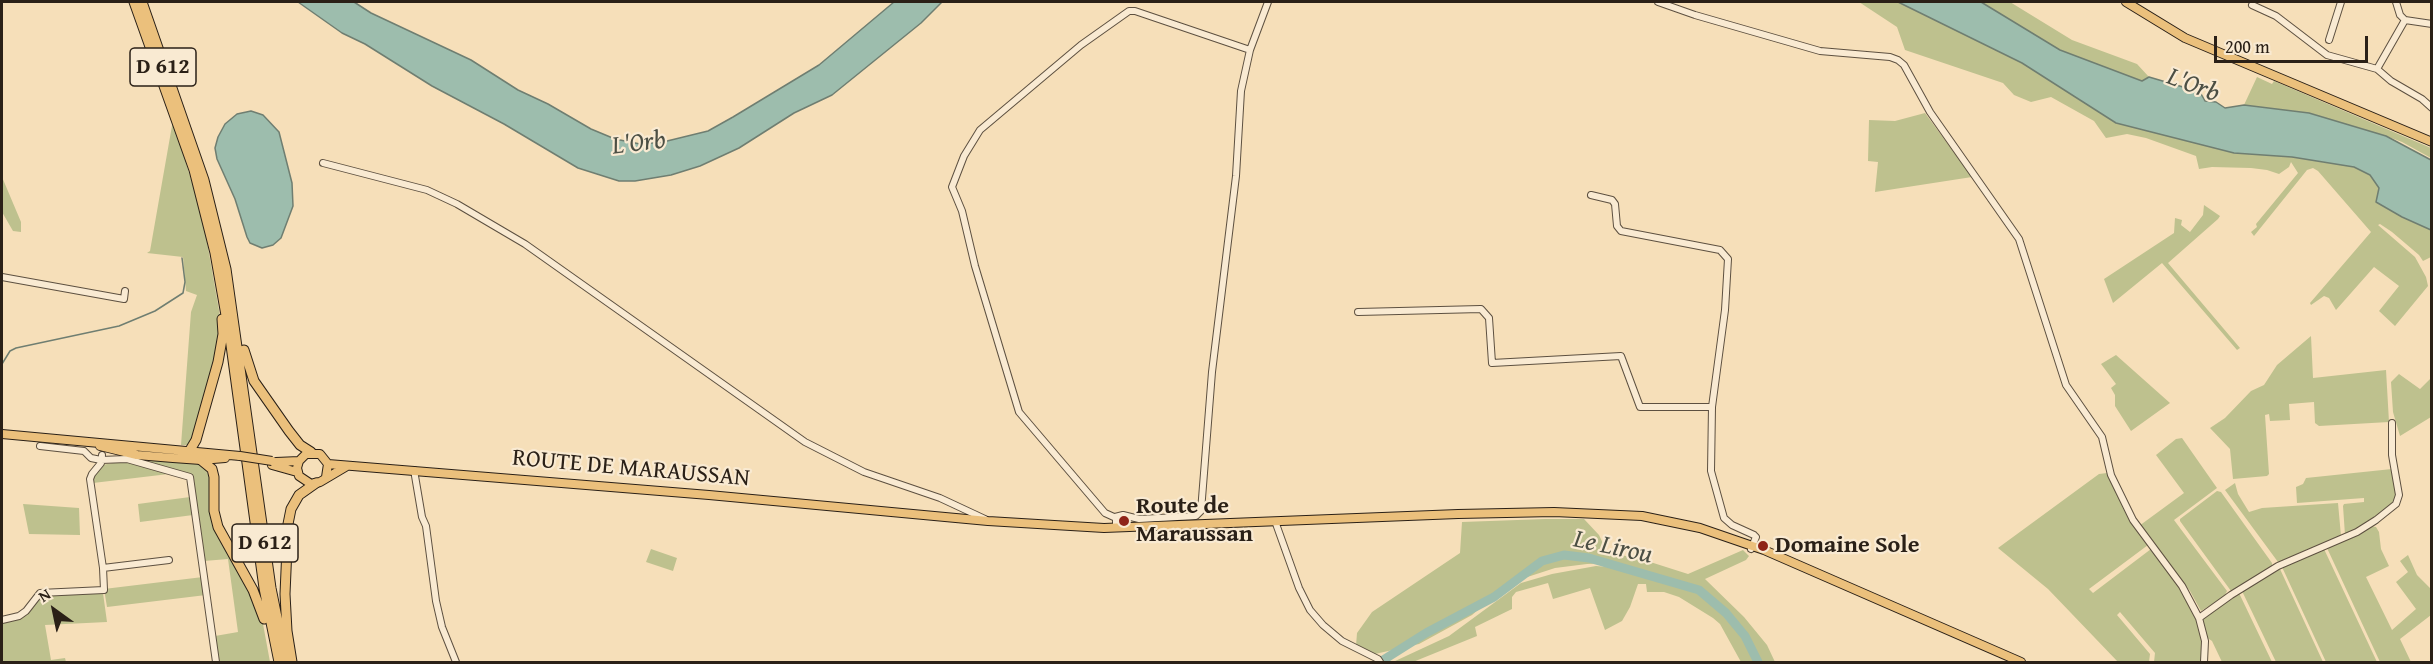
<!DOCTYPE html>
<html>
<head>
<meta charset="utf-8">
<style>
  body { margin:0 }
  #map { position:relative; width:2433px; height:664px; overflow:hidden; background:#f6dfb9; font-family:"Gentium Book Plus",serif }
  canvas { display:block }
  .frame { position:absolute; inset:0; border:3px solid #2a2017; pointer-events:none }
  .north { position:absolute; left:24px; top:580px; width:60px; height:60px; -webkit-text-stroke:4px #f9ead2; paint-order:stroke; rotate:327deg; font-size:16px; font-weight:700; line-height:24px; text-align:center; color:#2a2017 }
  .north::after { content:''; display:block; margin:auto; width:21px; height:27px; background:#2a2017; clip-path:polygon(50% 0,100% 100%,50% 72%,0 100%) }
  .scale { position:absolute; left:2214px; top:36px; width:154px; height:27px; box-sizing:border-box; border:3px solid #2a2017; border-top:0; padding-left:8px; font-size:18px; line-height:21px; white-space:nowrap; color:#2a2017; -webkit-text-stroke:4px #f9ead2; paint-order:stroke }
</style>
</head>
<body>
<div id="map">
<canvas width="2433" height="664"></canvas>
<div class="frame"></div>
<div class="north">N</div>
<div class="scale">200 m</div>
</div>
<script>
const ctx = document.querySelector('canvas').getContext('2d');
ctx.lineJoin = 'round';
function fill(path, color) { ctx.fillStyle = color; ctx.fill(path, 'evenodd'); }
const poly = rows => new Path2D(rows.map(r => 'M' + r).join(''));
function trace(path, color, width, dash) { ctx.strokeStyle = color; ctx.lineWidth = width; ctx.lineCap = dash ? 'butt' : 'round'; ctx.setLineDash(dash || []); ctx.stroke(path); }
function label(font, color, halo, rows, align = 'center') {
  ctx.font = font + ' "Gentium Book Plus",serif'; ctx.lineWidth = 4.5; ctx.setLineDash([]); ctx.textBaseline = 'middle'; ctx.strokeStyle = halo; ctx.fillStyle = color; for (const [text, x, y, turn = 0] of rows) {
    ctx.save(); ctx.translate(x, y); ctx.rotate((+turn || 0) * Math.PI / 180); ctx.textAlign = isNaN(turn) ? turn : align; if (halo) ctx.strokeText(text, 0, 0); ctx.fillText(text, 0, 0); ctx.restore();
  }
}
const green = poly([
  [1859,2,1898,2,2022,63,2116,123,2234,153,2292,157,2354,167,2370,175,2379,188,2377,202,2402,217,2431,230,2431,257,2423,261,2419,255,2392,232,2380,224,2378,225,2415,257,2426,277,2428,286,2395,326,2379,311,2399,286,2374,267,2336,310,2329,298,2324,296,2311,305,2310,303,2371,232,2318,171,2313,168,2307,170,2254,236,2251,232,2257,227,2256,224,2298,173,2291,162,2289,167,2279,174,2267,170,2251,168,2212,167,2199,169,2196,156,2146,138,2127,134,2106,138,2094,121,2051,97,2031,102,2014,95,2003,83,1905,50,1897,27],
  [1981,2,2010,2,2072,40,2137,64,2149,77,2142,81,2060,50],
  [2257,77,2272,84,2274,81,2431,148,2431,158,2402,142,2386,136,2309,113,2244,105],
  [1925,113,1972,177,1875,192,1878,162,1868,161,1869,120,1895,121],
  [173,120,203,219,220,316,220,336,191,445,181,445,191,312,197,295,186,291,183,257,147,253,150,251],
  [2,177,21,222,21,232,13,231,2,212],
  [2204,205,2220,216,2218,219,2168,263,2240,348,2237,350,2162,263,2113,303,2104,279,2174,233,2175,218,2182,220,2181,225,2190,232,2203,215],
  [2311,336,2313,378,2386,370,2389,422,2319,426,2315,423,2314,402,2289,404,2290,420,2270,421,2269,414,2265,415,2269,474,2267,476,2233,479,2230,449,2210,428,2225,418,2251,391,2264,385,2277,365],
  [2116,355,2170,403,2131,431,2115,406,2115,395,2111,388,2116,384,2101,364],
  [2399,374,2420,389,2432,377,2431,417,2400,436,2393,412,2391,382],
  [2182,438,2217,488,2174,520,2227,591,2224,597,2201,611,2190,591,2139,526,2184,493,2156,455,2176,439],
  [124,455,199,463,206,470,210,479,215,530,254,596,261,613,270,662,217,662,215,636,238,632,228,559,204,561,194,480,190,475],
  [124,461,177,473,93,483,93,477,102,465],
  [2392,469,2397,501,2372,521,2345,535,2343,506,2344,504,2364,502,2364,498,2297,503,2296,487,2303,484,2306,478],
  [2107,473,2124,510,2148,545,2089,589,2093,593,2151,549,2171,573,2195,615,2203,643,2202,662,2154,662,2155,653,2120,612,2117,615,2150,654,2149,662,2118,662,2048,589,1998,548,2099,474],
  [2235,483,2238,494,2249,512,2262,508,2338,503,2341,536,2278,562,2225,490],
  [2217,491,2221,492,2272,563,2272,566,2231,591,2180,521,2180,519],
  [190,497,193,515,140,522,138,504],
  [23,504,79,508,80,535,29,534],
  [1545,519,1584,519,1599,535,1607,552,1644,560,1688,574,1743,550,1749,556,1746,560,1705,579,1744,617,1767,645,1775,662,1741,662,1720,624,1713,618,1679,597,1664,592,1647,592,1646,584,1638,584,1630,607,1622,621,1605,630,1590,588,1553,599,1548,583,1516,592,1512,597,1512,609,1475,627,1477,636,1413,662,1393,662,1449,636,1521,583,1552,574,1596,566,1608,567,1696,588,1696,586,1613,563,1587,564,1555,568,1509,583,1472,615,1419,644,1375,654,1356,646,1357,633,1372,612,1460,553,1462,522],
  [2371,526,2376,527,2379,532,2381,549,2389,566,2366,577,2392,630,2416,609,2396,582,2408,572,2400,561,2408,555,2417,575,2432,590,2431,615,2400,639,2411,662,2380,662,2327,548],
  [651,549,677,558,673,571,646,562],
  [2324,549,2377,662,2326,662,2282,567],
  [2280,569,2323,662,2276,662,2242,591],
  [203,577,206,595,107,607,104,589],
  [103,593,107,622,45,625,51,660,65,658,66,662,2,662,2,622,25,616,40,594],
  [2239,593,2272,662,2222,662,2212,641,2206,637,2202,620,2208,614]
]);
const water = poly([
  [298,2,354,2,371,13,471,60,518,90,548,104,591,129,615,139,640,144,663,142,708,131,733,117,819,65,894,2,942,2,921,23,832,95,794,113,739,148,700,166,671,175,635,181,619,181,578,168,504,124,432,86,365,44,342,33,298,2],
  [1898,2,1981,2,2060,50,2142,81,2149,77,2200,92,2205,101,2216,102,2225,108,2244,105,2309,113,2386,136,2431,160,2431,230,2402,217,2376,202,2379,188,2370,175,2354,167,2292,157,2234,153,2116,123,2022,63,1898,2],
  [251,111,263,115,279,132,292,183,293,206,281,238,273,245,262,248,250,243,247,237,235,199,217,159,215,148,218,137,225,124,237,114,251,111]
]);
const stream = poly([
  [2,364,10,351,16,348,119,326,155,311,183,293,185,282,182,258]
]);
const river = poly([
  [1380,662,1426,633,1494,597,1542,561,1564,555,1589,558,1699,590,1726,613,1745,636,1758,662]
]);
const minor = poly([
  [1658,2,1695,15,1820,51,1890,57,1898,60,1904,65,1930,112,2019,239,2066,385,2102,437,2111,475,2133,520,2182,586,2199,618],
  [2396,2,2400,15,2405,20],
  [2252,5,2276,16,2327,55,2377,69,2391,81,2422,99,2432,108],
  [2405,20,2432,24],
  [2329,40,2341,2],
  [2377,69,2405,20],
  [323,163,427,190,457,204,525,244,805,442,864,472,940,498,985,519],
  [1591,195,1612,200,1615,204,1617,226,1621,231,1720,250,1728,259,1725,310,1712,407,1711,471,1724,518,1732,525,1754,535,1756,537,1751,549],
  [2,277,124,299,125,291],
  [1358,312,1481,309,1489,318,1492,363,1621,356,1640,407,1712,407],
  [40,446,84,451,91,458,101,460,127,459,190,477,216,662],
  [414,470,422,517,426,526,436,601,442,627,456,662],
  [1115,517,1123,515,1139,519,1196,516,1201,511,1212,372,1236,176,1241,91,1250,50,1268,2],
  [1275,521,1299,588,1310,610,1323,625,1342,641,1378,659,1380,662],
  [1116,528,1116,518,1105,513,1019,412,975,266,962,211,952,187,964,156,980,130,1081,45,1129,11,1135,11,1250,50],
  [103,568,169,560],
  [2,620,19,616,26,611,40,593,104,590,103,568,90,479,92,474,101,463,102,455],
  [2204,662,2205,641,2199,618,2231,595,2278,566,2357,532,2376,520,2396,504,2399,495,2392,455,2392,423]
]);
const major = poly([
  [2126,2,2185,38,2432,142],
  [2,434,240,456],
  [100,446,137,455,173,458,201,460,225,458],
  [276,462,299,461],
  [328,464,709,495,988,521,1104,528,1458,514,1554,512,1642,516,1700,528,1764,550,2021,662],
  [272,465,297,472],
  [326,477,328,464,320,454,306,454,299,461,297,468,299,476,311,484,320,482,347,466]
]);
const highway = poly([
  [134,2,194,170,215,253,230,338,264,588,279,662],
  [142,2,204,180,226,269,271,588,286,662],
  [244,350,254,381,289,431,300,445,311,452],
  [190,450,196,440,218,362,223,334,222,319],
  [201,460,212,469,214,477,214,511,218,527,253,590,264,619],
  [292,662,287,631,285,594,288,524,291,509,299,495,316,483]
]);
const majorBridge = poly([
  [240,456,272,461]
]);
const markers = [
  [1124,521,6,"#8f2418"],
  [1763,546,6,"#8f2418"]
];
const shields = [
  [163,67,66],
  [265,543,66]
];
const shieldNames = [
  ["D 612",163,67],
  ["D 612",265,543]
];
const streetNames = [
  ["ROUTE DE MARAUSSAN",631,469,5]
];
const poiNames = [
  ["Route de",1136,507],
  ["Maraussan",1136,535],
  ["Domaine Sole",1775,546]
];
const waterNames = [
  ["L'Orb",2193,86,21],
  ["L'Orb",639,144,-7],
  ["Le Lirou",1613,548,12]
];
fill(green, '#bec18e');
fill(water, '#9dbdad');
trace(water, '#6f7e71', 1.5);
trace(stream, '#6f7e71', 1.5);
trace(river, '#9dbdad', 9);
trace(minor, '#5d5040', 8);
trace(major, '#2a2017', 10);
trace(highway, '#2a2017', 11);
trace(minor, '#f9ead2', 6);
trace(major, '#ebc07c', 8);
trace(highway, '#ebc07c', 9);
trace(majorBridge, '#2a2017', 10, []);
trace(majorBridge, '#ebc07c', 8);
for (const [x, y, r, color] of markers) { const dot = new Path2D(); dot.arc(x, y, r, 0, 2 * Math.PI); ctx.fillStyle = color; ctx.fill(dot); trace(dot, '#f9ead2', 2); }
for (const [x, y, w] of shields) { const box = new Path2D(); box.roundRect(x - w / 2, y - 19, w, 38, 4.5); ctx.fillStyle = '#f9ead2'; ctx.fill(box); trace(box, '#2a2017', 1.5); }
label('bold 22px', '#2a2017', null, shieldNames);
label('24px', '#2a2017', '#f9ead2', streetNames);
label('bold 24px', '#2a2017', '#f9ead2', poiNames, 'left');
label('italic 26px', '#4c4f44', '#f9ead2', waterNames);
</script>
</body>
</html>
